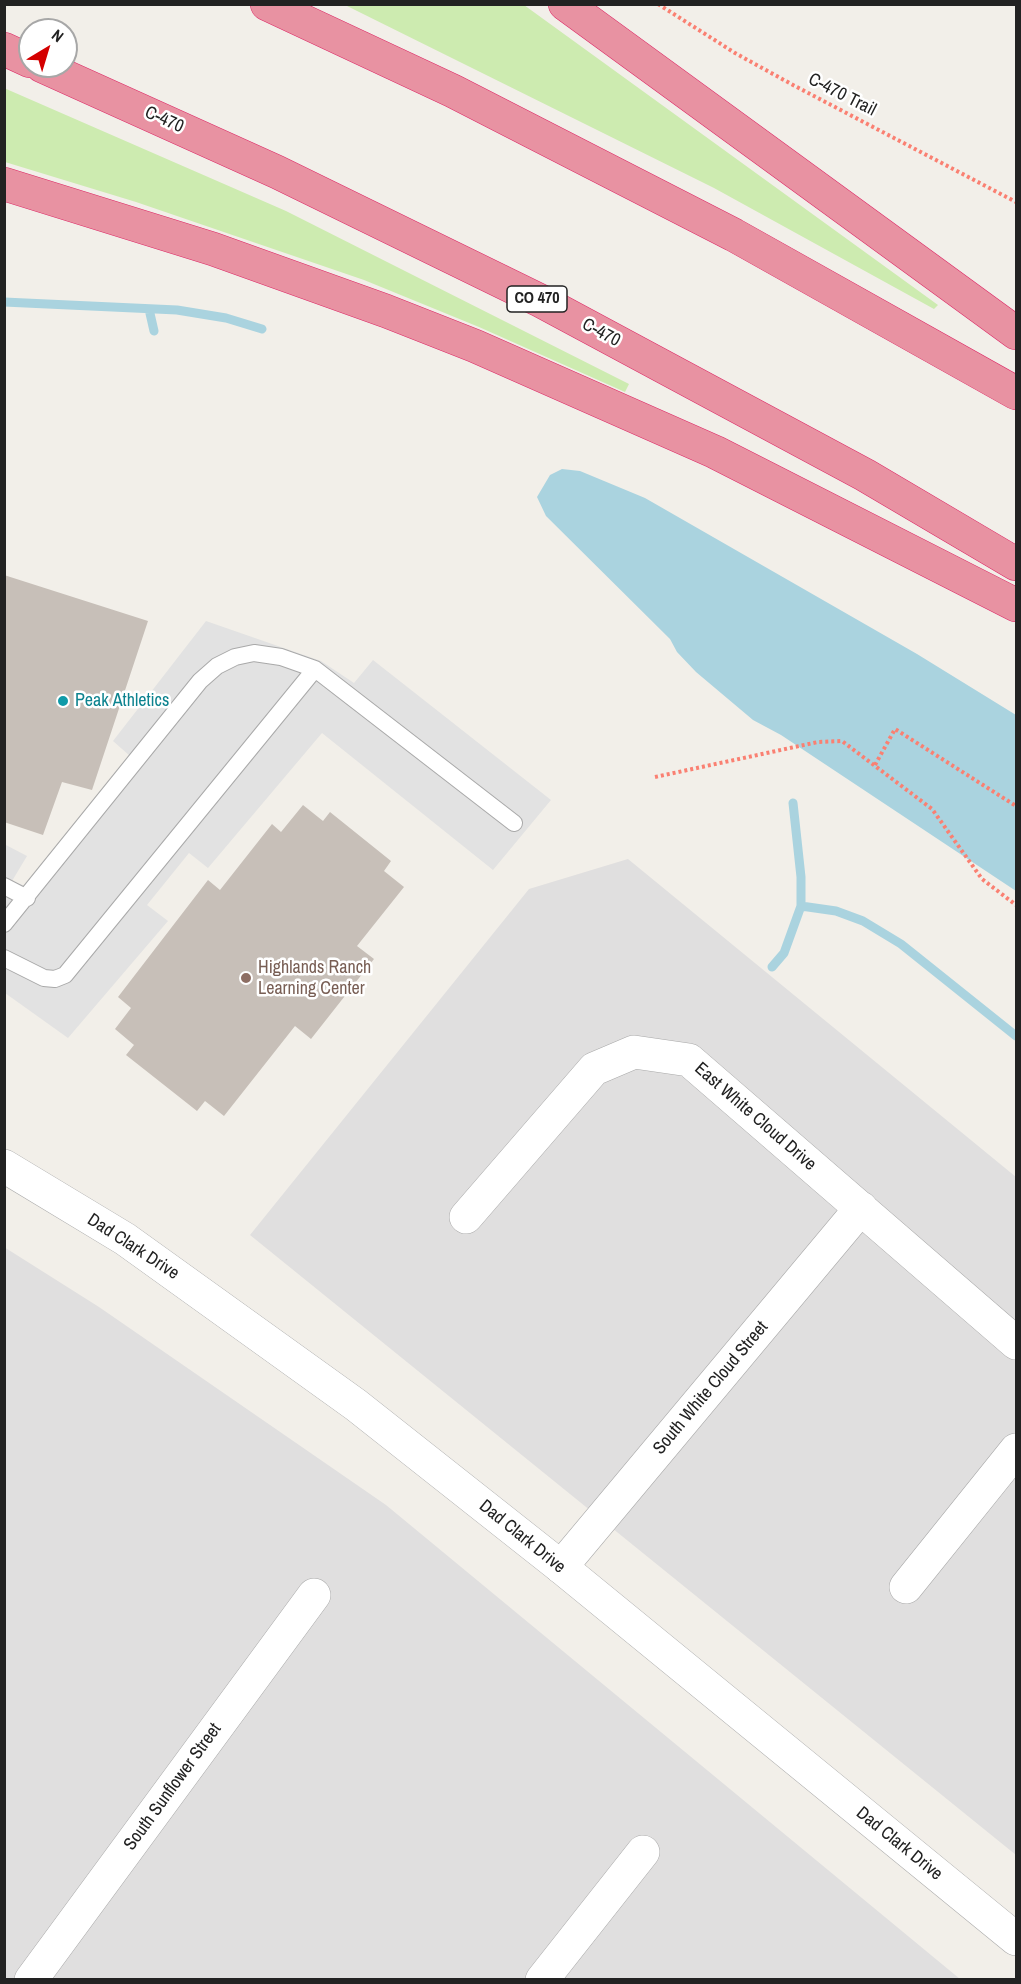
<!DOCTYPE html>
<html>
<head>
<meta charset="utf-8">
<style>
  body { margin:0 }
  #map { position:relative; width:1021px; height:1984px; overflow:hidden; background:#f2efe9; font-family:"Archivo Narrow",sans-serif }
  canvas { display:block }
  .frame { position:absolute; inset:0; border:6px solid #222; pointer-events:none }
  .north { position:absolute; left:18px; top:18px; width:60px; height:60px; box-sizing:border-box; background:#fff; border:2px solid #a7a7a7; border-radius:50%; rotate:38deg; font-size:16px; font-weight:700; line-height:24px; text-align:center; color:#222 }
  .north::after { content:''; display:block; margin:auto; width:21px; height:27px; background:#d40000; clip-path:polygon(50% 0,100% 100%,50% 72%,0 100%) }
</style>
</head>
<body>
<div id="map">
<canvas width="1021" height="1984"></canvas>
<div class="frame"></div>
<div class="north">N</div>
</div>
<script>
const ctx = document.querySelector('canvas').getContext('2d');
ctx.lineJoin = 'round';
function fill(path, color) { ctx.fillStyle = color; ctx.fill(path, 'evenodd'); }
const poly = rows => new Path2D(rows.map(r => 'M' + r).join(''));
function trace(path, color, width, dash) { ctx.strokeStyle = color; ctx.lineWidth = width; ctx.lineCap = dash ? 'butt' : 'round'; ctx.setLineDash(dash || []); ctx.stroke(path); }
function label(font, color, halo, rows, align = 'center') {
  ctx.font = font + ' "Archivo Narrow",sans-serif'; ctx.lineWidth = 5; ctx.setLineDash([]); ctx.textBaseline = 'middle'; ctx.strokeStyle = halo; ctx.fillStyle = color; for (const [text, x, y, turn = 0] of rows) {
    ctx.save(); ctx.translate(x, y); ctx.rotate((+turn || 0) * Math.PI / 180); ctx.textAlign = isNaN(turn) ? turn : align; if (halo) ctx.strokeText(text, 0, 0); ctx.fillText(text, 0, 0); ctx.restore();
  }
}
const residential = poly([
  [628,859,1016,1177,1016,1855,250,1235,529,889],
  [4,1247,99,1307,386,1505,960,1979,5,1979]
]);
const grass = poly([
  [345,5,524,5,938,305,934,309,714,188],
  [4,88,286,211,629,384,625,392,479,327,364,280,136,202,5,162]
]);
const parking = poly([
  [206,621,321,661,354,683,373,660,551,800,493,870,322,733,208,868,189,853,147,905,168,921,68,1038,5,993,4,844,27,856,12,881,25,886,130,756,113,741]
]);
const water = poly([
  [562,469,580,471,645,498,917,654,1016,715,1016,891,781,735,753,720,696,672,677,652,670,639,546,516,537,497,550,475]
]);
const stream = poly([
  [4,302,177,310,226,318,262,329],
  [149,309,154,331],
  [801,906,836,911,863,921,901,944,1016,1036],
  [772,967,784,953,801,906,801,877,793,803]
]);
const building = poly([
  [4,575,148,621,92,790,62,782,43,835,4,822],
  [303,805,323,821,330,812,391,861,384,871,404,887,357,946,374,959,311,1039,295,1026,224,1116,205,1101,197,1111,126,1055,134,1045,115,1029,131,1008,118,997,208,880,220,890,272,824,281,832]
]);
const path = poly([
  [658,4,735,53,793,85,1016,202],
  [875,765,895,729,1016,806],
  [655,777,818,742,842,741,932,809,982,879,1016,905]
]);
const service = poly([
  [4,886,27,898],
  [4,924,200,681,217,666,235,657,254,653,281,657,315,669,514,823],
  [4,958,44,978,55,979,65,975,315,669]
]);
const minor = poly([
  [466,1217,594,1069,634,1052,689,1060,1016,1343],
  [561,1567,861,1208],
  [906,1587,1016,1450],
  [31,1980,314,1595],
  [542,1980,643,1852]
]);
const tertiary = poly([
  [4,1166,125,1239,356,1405,561,1567,1016,1939]
]);
const motorway = poly([
  [267,4,453,91,734,235,1016,393],
  [565,4,1016,333],
  [4,49,30,61],
  [42,66,277,172,541,301,865,475,1016,564],
  [4,184,213,249,386,311,475,346,715,452,1016,605]
]);
const markers = [
  [63,701,6,"#0f9aa8"],
  [246,978,6,"#8d6e63"]
];
const shields = [
  [537,299,60]
];
const shieldNames = [
  ["CO 470",537,299]
];
const streetNames = [
  ["C-470 Trail",842,95,27],
  ["C-470",164,120,24],
  ["C-470",601,333,28],
  ["East White Cloud Drive",755,1117,41],
  ["Dad Clark Drive",133,1247,33],
  ["South White Cloud Street",711,1388,-50],
  ["Dad Clark Drive",522,1537,39],
  ["South Sunflower Street",173,1787,-54],
  ["Dad Clark Drive",899,1844,39]
];
const cultureNames = [
  ["Peak Athletics",75,701]
];
const educationNames = [
  ["Highlands Ranch",258,968],
  ["Learning Center",258,989]
];
fill(residential, '#e0dfdf');
fill(grass, '#cdebb0');
fill(parking, '#e2e2e2');
fill(water, '#aad3df');
trace(stream, '#aad3df', 9);
fill(building, '#c7bfb8');
trace(service, '#a9a9a9', 18);
trace(minor, '#a9a9a9', 34);
trace(tertiary, '#a9a9a9', 34);
trace(motorway, '#dc2a67', 34);
trace(path, '#fa8072', 4, [3, 3]);
trace(service, '#fff', 16);
trace(minor, '#fff', 33);
trace(tertiary, '#fff', 33);
trace(motorway, '#e892a2', 33);
for (const [x, y, r, color] of markers) { const dot = new Path2D(); dot.arc(x, y, r, 0, 2 * Math.PI); ctx.fillStyle = color; ctx.fill(dot); trace(dot, '#fff', 2); }
for (const [x, y, w] of shields) { const box = new Path2D(); box.roundRect(x - w / 2, y - 13, w, 26, 4.5); ctx.fillStyle = '#fff'; ctx.fill(box); trace(box, '#222', 1.5); }
label('bold 16px', '#222', null, shieldNames);
label('18px', '#222', '#fff', streetNames);
label('18px', '#0d838f', '#fff', cultureNames, 'left');
label('18px', '#785e54', '#fff', educationNames, 'left');
</script>
</body>
</html>
